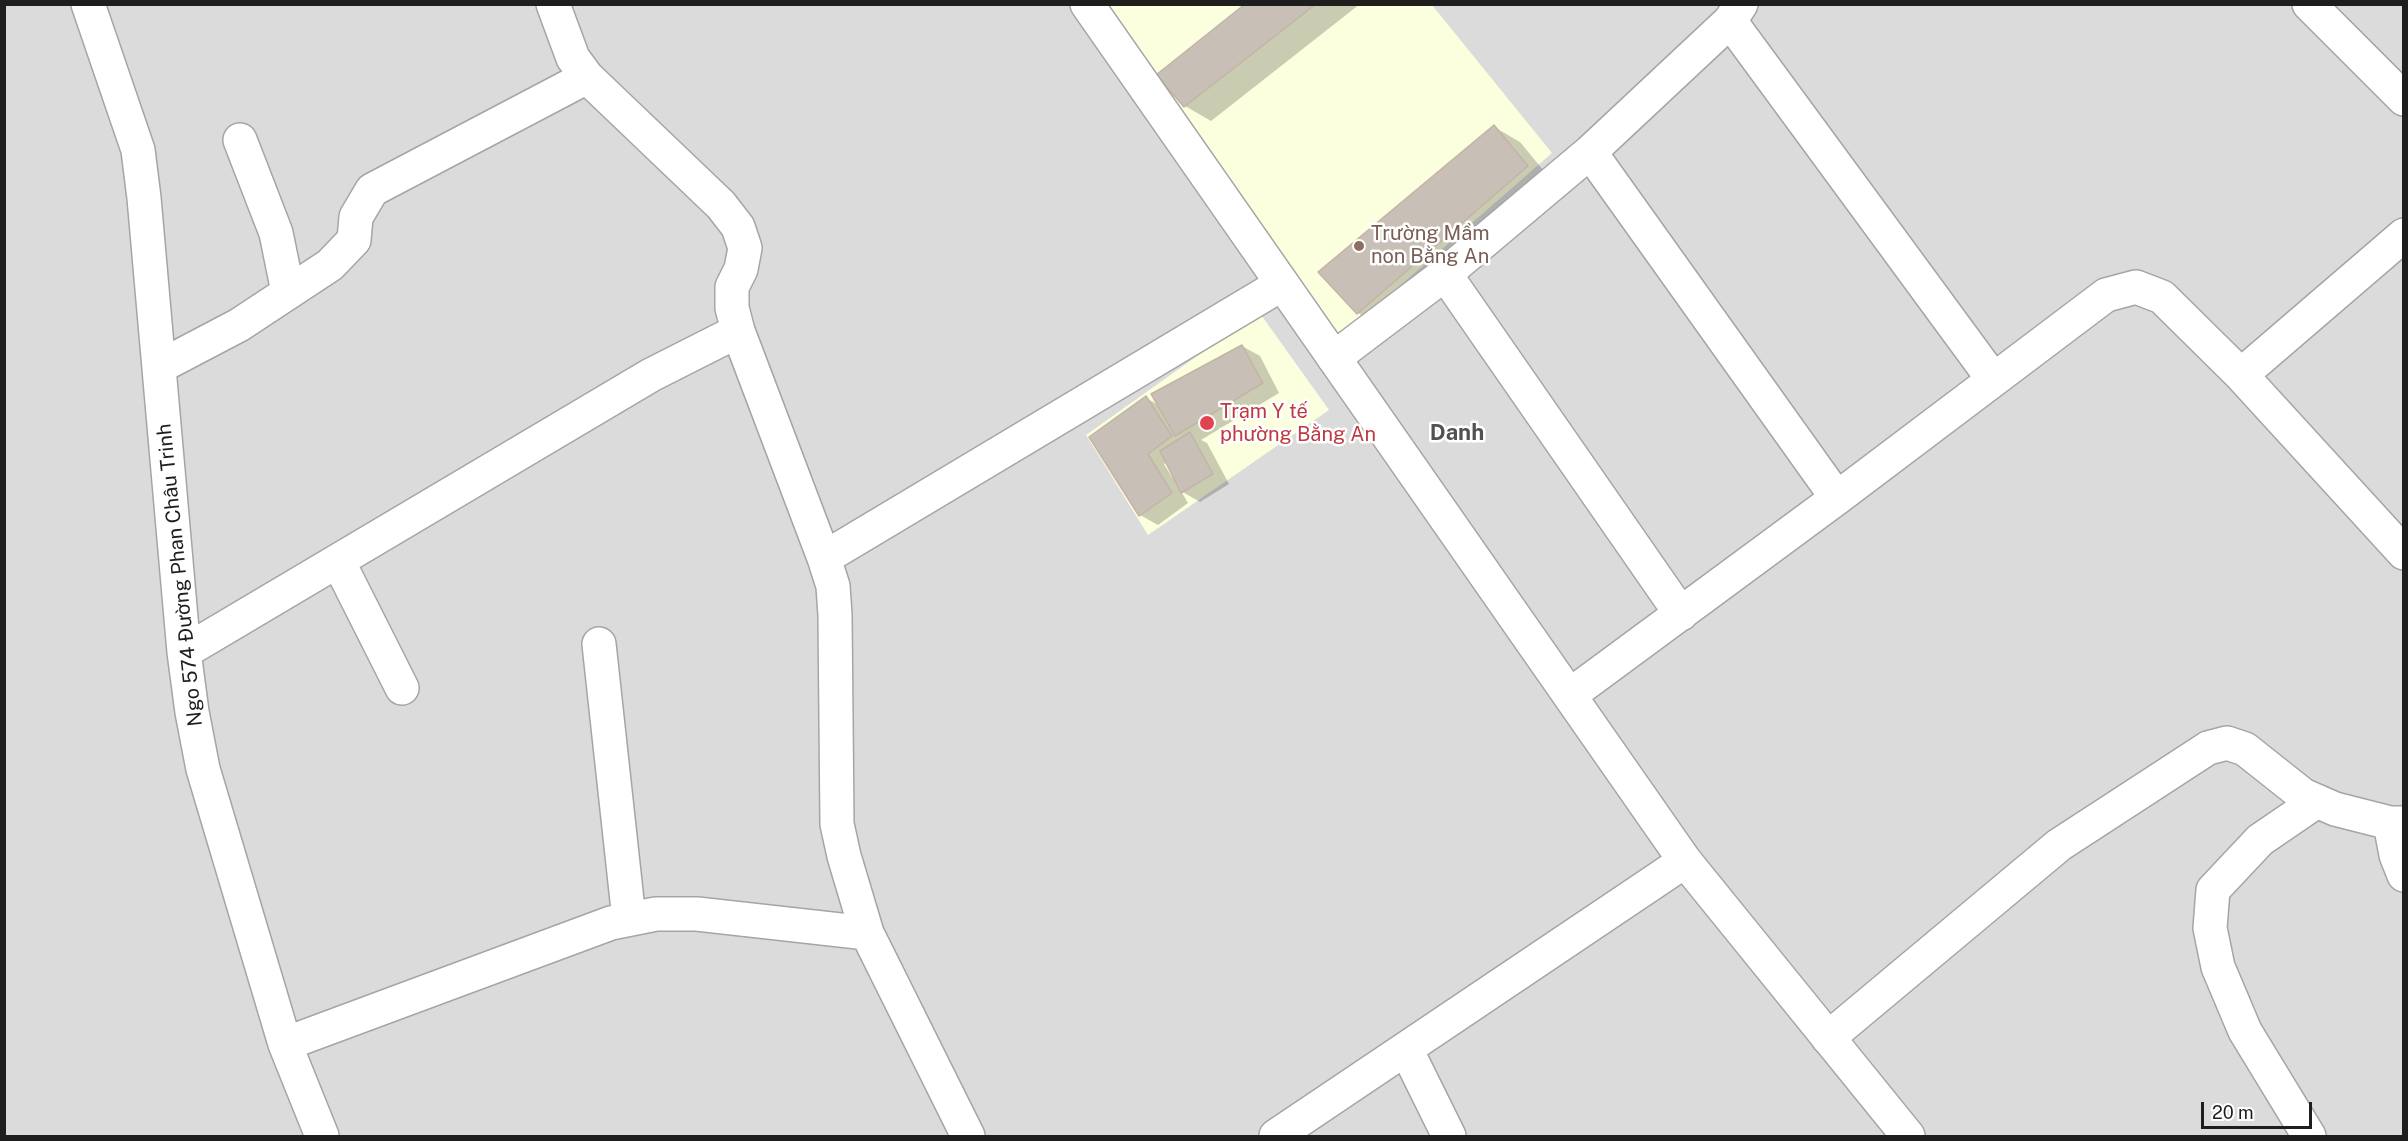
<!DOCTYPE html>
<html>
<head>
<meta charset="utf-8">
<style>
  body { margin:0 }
  #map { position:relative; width:2408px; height:1141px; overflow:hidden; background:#f0ede3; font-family:"Public Sans",sans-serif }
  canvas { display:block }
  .frame { position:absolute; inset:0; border:6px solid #1e1e1e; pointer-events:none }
  .scale { position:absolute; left:2201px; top:1102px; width:111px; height:27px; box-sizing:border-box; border:3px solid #1e1e1e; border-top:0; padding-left:8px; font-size:18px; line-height:21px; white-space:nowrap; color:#1e1e1e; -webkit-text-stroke:4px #fff; paint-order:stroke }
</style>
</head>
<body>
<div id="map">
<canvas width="2408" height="1141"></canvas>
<div class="frame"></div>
<div class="scale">20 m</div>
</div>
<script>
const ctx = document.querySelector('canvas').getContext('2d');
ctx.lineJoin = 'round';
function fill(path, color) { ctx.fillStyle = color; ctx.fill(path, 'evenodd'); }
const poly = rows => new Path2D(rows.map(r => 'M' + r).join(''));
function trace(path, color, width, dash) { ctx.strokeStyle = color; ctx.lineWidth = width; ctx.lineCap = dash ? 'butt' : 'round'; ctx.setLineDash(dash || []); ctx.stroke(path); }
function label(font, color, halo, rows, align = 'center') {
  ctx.font = font + ' "Public Sans",sans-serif'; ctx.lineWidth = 5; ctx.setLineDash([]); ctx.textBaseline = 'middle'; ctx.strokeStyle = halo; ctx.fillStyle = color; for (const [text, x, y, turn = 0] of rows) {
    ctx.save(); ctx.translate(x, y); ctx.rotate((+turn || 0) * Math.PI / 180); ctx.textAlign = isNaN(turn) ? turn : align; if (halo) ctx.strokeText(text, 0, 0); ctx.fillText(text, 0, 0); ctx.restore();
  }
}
const residential = poly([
  [5,5,2403,5,2403,1136,5,1136]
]);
const education = poly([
  [1102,5,1432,5,1552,153,1338,340],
  [1259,312,1329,410,1148,535,1086,435]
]);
const shadow = poly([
  [1248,4,1360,4,1211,121,1185,106],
  [1494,127,1520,142,1553,182,1384,328,1358,313,1320,273],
  [1242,346,1260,356,1279,393,1201,440,1207,443,1229,484,1200,502,1181,491,1188,503,1158,525,1140,515,1091,437,1146,398,1160,406],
  [1167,462,1174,476,1172,477,1164,464]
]);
const building = poly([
  [1245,4,1316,4,1184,107,1156,75,1245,4],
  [1494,125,1528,166,1357,314,1318,272,1494,125],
  [1242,345,1263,383,1175,436,1151,394,1242,345],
  [1146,396,1172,436,1148,454,1172,493,1139,516,1089,437,1146,396],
  [1190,432,1213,474,1181,493,1160,451,1190,432]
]);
const minor = poly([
  [88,4,138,150,144,198,184,652,192,712,203,769,285,1044,322,1136],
  [553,4,573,58,587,77,721,205,738,227,745,248,741,269,732,287,732,308,738,331,824,558,833,586,835,615,837,824,844,856,867,933,968,1136],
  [2309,4,2404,99],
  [1730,21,1993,379],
  [240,140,276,233,288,292],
  [1590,152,1837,498],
  [1445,274,1681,614],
  [1334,358,1445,274,1590,152,1730,21,1741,4],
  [159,367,239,325,330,265,354,240,356,217,372,190,587,77],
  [2241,375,2404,235],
  [824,558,1282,284],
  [338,561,402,688],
  [599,644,629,919],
  [184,652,651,375,738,331],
  [1570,695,1837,498,2106,295,2136,287,2162,297,2241,375,2404,553],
  [2390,823,2396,855,2404,875],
  [1828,1038,2059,845,2208,748,2227,743,2245,749,2303,795,2335,809,2390,823,2404,823],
  [285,1044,611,923,656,914,697,914,867,933],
  [1406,1049,1449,1136],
  [1276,1136,1685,861],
  [2309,1136,2245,1031,2218,967,2210,928,2213,890,2260,840,2317,801]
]);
const tertiary = poly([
  [1087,4,1685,861,1908,1136]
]);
const markers = [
  [1359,246,6,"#8d6e63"],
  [1207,423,8,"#e0444e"]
];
const educationNames = [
  ["Trường Mầm",1371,234],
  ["non Bằng An",1371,257]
];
const healthNames = [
  ["Trạm Y tế",1220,412],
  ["phường Bằng An",1220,435]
];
const streetNames = [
  ["Ngo 574 Đường Phan Châu Trinh",180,575,-96]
];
const quarterNames = [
  ["Danh",1457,433]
];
fill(residential, '#dcdbdb');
fill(education, '#fcffdd');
fill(shadow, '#0003');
fill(building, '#c8bfb6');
trace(building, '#c3b4a5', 1.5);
trace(minor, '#a5a5a5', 36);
trace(tertiary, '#a5a5a5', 36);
trace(minor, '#fff', 33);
trace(tertiary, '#fff', 33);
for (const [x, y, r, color] of markers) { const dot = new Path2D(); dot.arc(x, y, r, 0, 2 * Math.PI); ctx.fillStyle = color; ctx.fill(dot); trace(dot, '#fff', 2); }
label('20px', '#785e54', '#fff', educationNames, 'left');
label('20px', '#be3a42', '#fff', healthNames, 'left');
label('20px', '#1e1e1e', '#fff', streetNames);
label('bold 22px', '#515151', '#fff', quarterNames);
</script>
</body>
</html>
